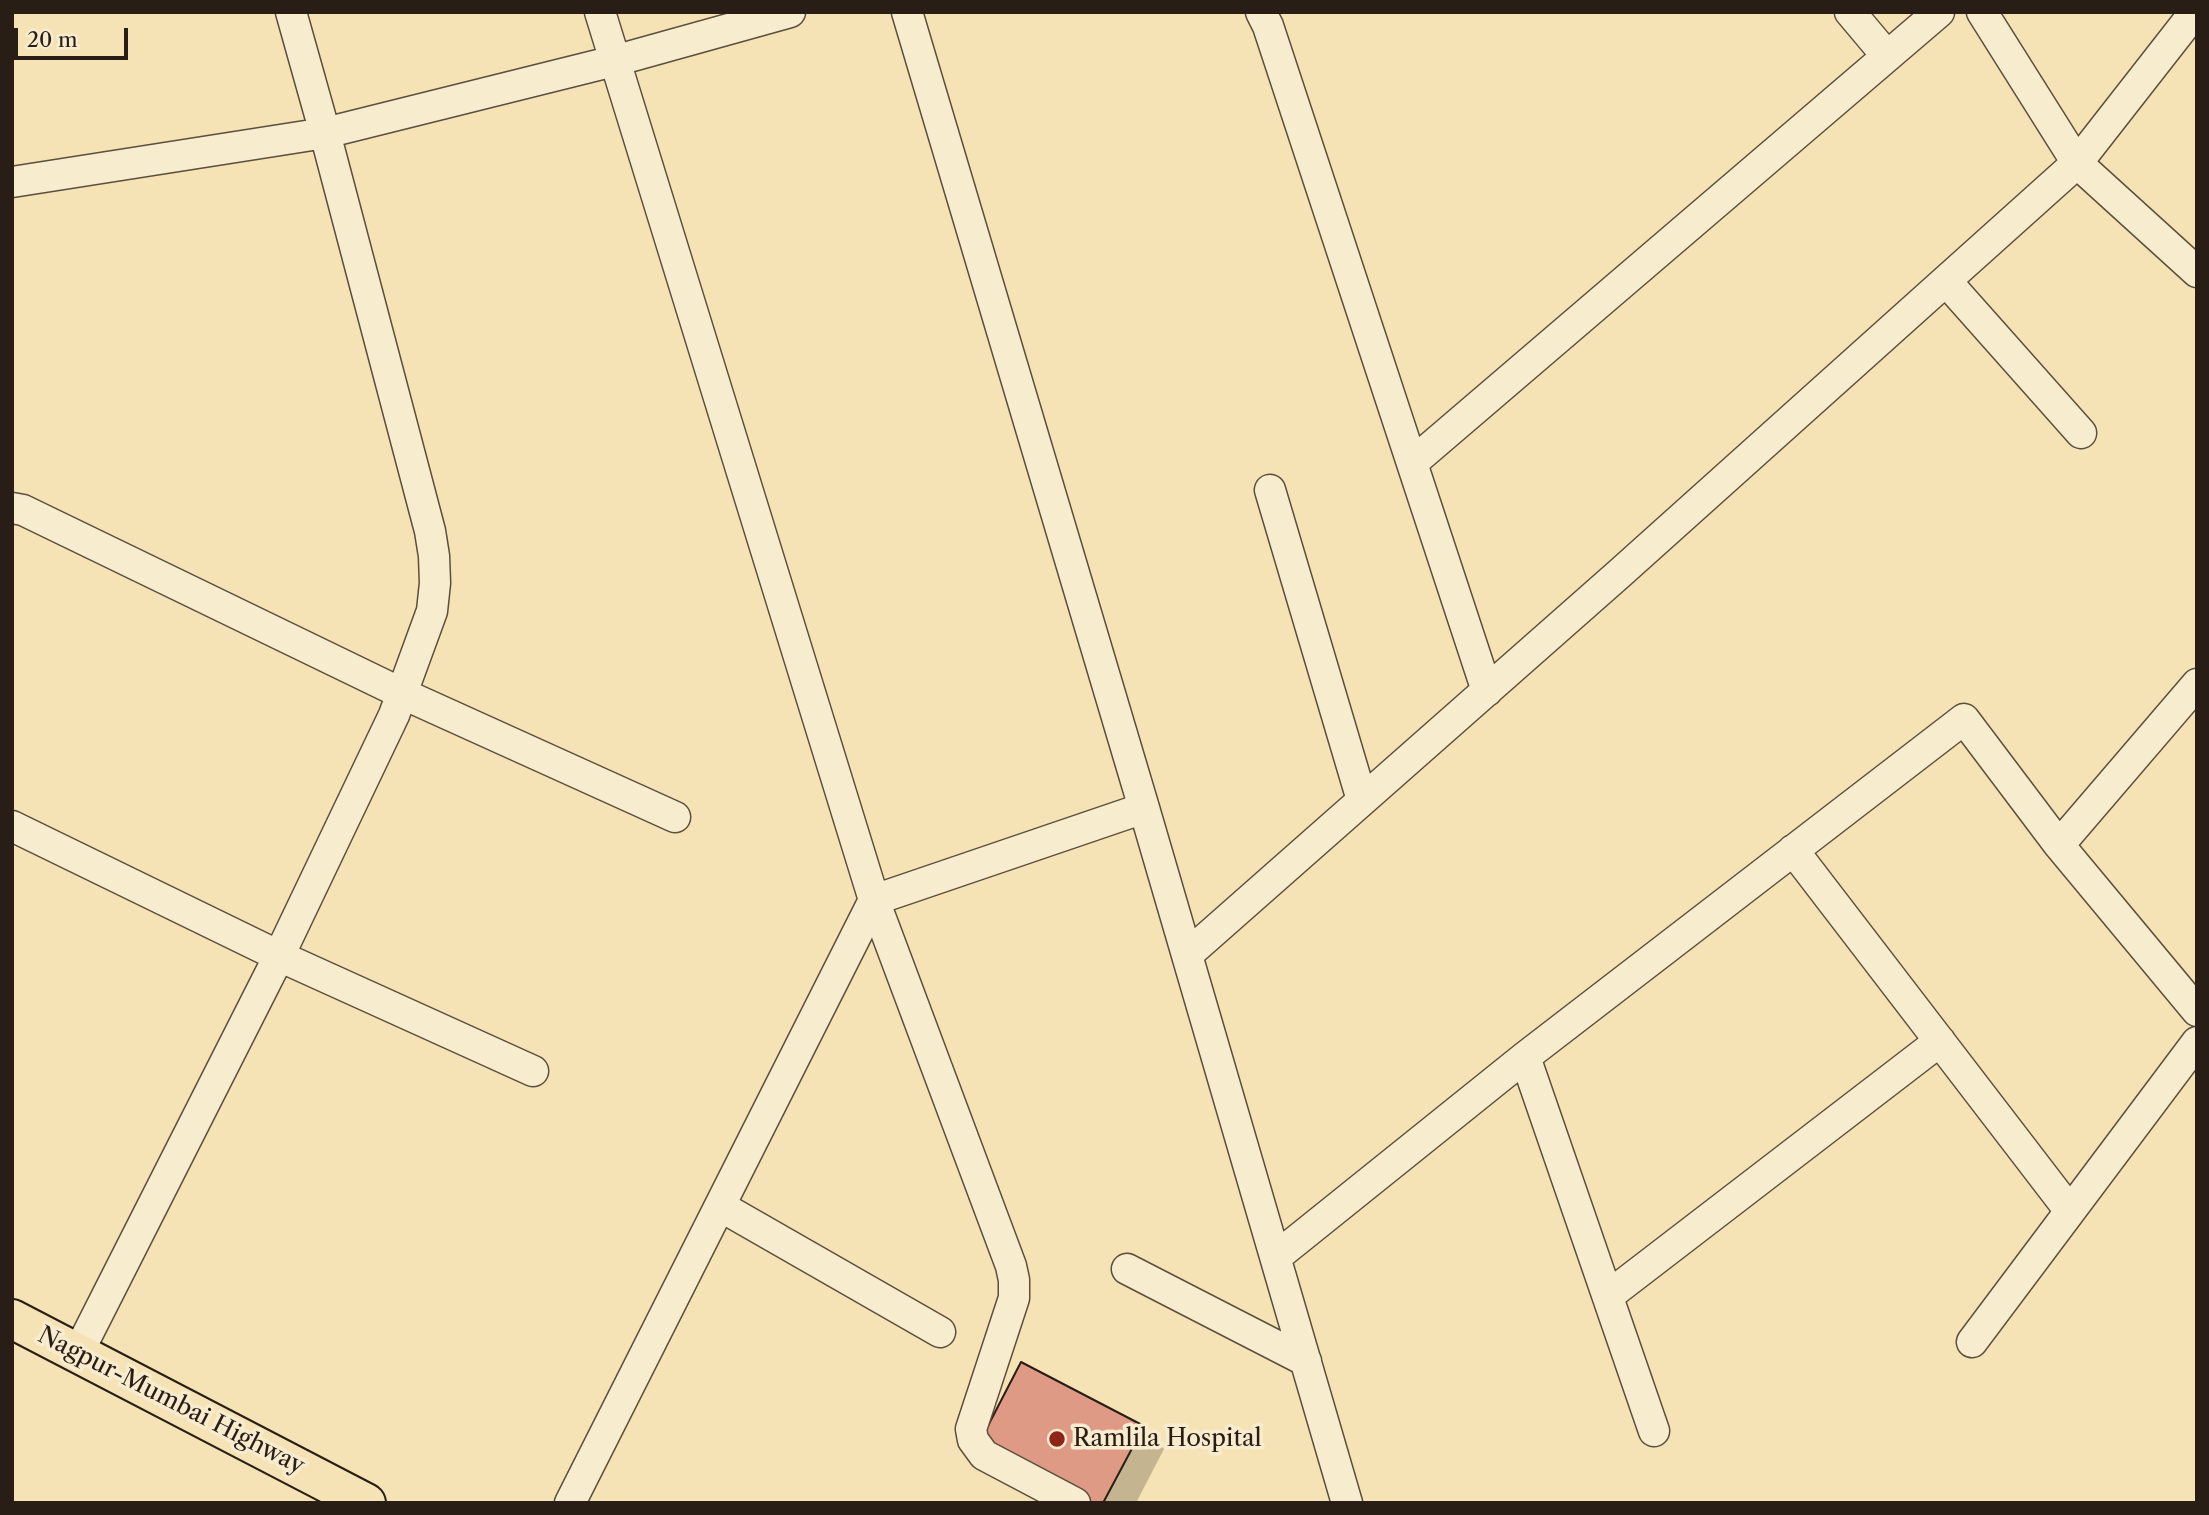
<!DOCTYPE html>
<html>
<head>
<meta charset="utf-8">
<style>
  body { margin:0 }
  #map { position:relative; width:2209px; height:1515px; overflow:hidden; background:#f5e2b5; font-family:"Libre Caslon Text",serif }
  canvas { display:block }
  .frame { position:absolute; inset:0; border:14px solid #281e15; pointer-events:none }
  .scale { position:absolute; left:14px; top:28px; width:114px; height:32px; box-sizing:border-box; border:4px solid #281e15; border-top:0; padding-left:9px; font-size:21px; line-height:24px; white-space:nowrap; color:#281e15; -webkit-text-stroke:5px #f8eccf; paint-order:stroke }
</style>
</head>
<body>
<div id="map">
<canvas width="2209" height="1515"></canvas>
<div class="frame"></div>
<div class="scale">20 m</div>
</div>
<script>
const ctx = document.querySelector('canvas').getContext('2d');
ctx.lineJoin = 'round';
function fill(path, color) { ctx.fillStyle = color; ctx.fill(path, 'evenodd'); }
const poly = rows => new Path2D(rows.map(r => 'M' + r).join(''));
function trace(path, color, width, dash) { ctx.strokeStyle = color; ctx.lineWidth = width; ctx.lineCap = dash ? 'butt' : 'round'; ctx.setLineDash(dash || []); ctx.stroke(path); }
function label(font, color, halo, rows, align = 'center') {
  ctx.font = font + ' "Libre Caslon Text",serif'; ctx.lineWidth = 7; ctx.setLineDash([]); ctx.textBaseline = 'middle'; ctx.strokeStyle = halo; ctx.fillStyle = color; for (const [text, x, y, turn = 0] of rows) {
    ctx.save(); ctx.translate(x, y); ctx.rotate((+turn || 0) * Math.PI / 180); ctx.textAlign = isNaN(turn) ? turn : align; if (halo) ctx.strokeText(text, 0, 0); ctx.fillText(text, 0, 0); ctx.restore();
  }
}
const shadow = poly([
  [1142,1427,1164,1449,1136,1503,1068,1503]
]);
const building = poly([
  [1021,1362,1144,1426,1103,1503,1086,1503,977,1447,1021,1362]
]);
const minor = poly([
  [600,12,874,900,1011,1266,1014,1280,1014,1298,971,1429,973,1440,984,1455,1075,1503],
  [907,12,1144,808,1347,1503],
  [1261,12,1268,26,1487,691],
  [1850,12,1887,56],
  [2195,12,2077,163,2197,272],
  [12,182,325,133,614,61,790,12],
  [1946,281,2081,433],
  [1412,463,1939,12],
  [1270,490,1362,800],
  [12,508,23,510,401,693,675,817],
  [12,826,279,956,533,1071],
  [2059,845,2197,1011],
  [1793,850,2070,1211],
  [1187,955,1619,574,2077,163,1982,12],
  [1525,1057,1654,1431],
  [720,1206,940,1332],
  [1276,1257,1525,1057,1964,719,2059,845,2197,684],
  [1127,1269,1306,1361],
  [1608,1296,1940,1041],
  [1972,1342,2197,1042],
  [78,1353,279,956,394,715,432,611,435,583,434,556,430,531,325,133,291,12],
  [570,1503,874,900,1144,808]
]);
const trunk = poly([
  [12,1319,366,1503]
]);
const markers = [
  [1057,1439,9,"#8f2418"]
];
const streetNames = [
  ["Nagpur-Mumbai Highway",171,1401,27]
];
const poiNames = [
  ["Ramlila Hospital",1073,1439]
];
fill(shadow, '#0003');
fill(building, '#df9a86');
trace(building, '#281e15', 2);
trace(minor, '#5b4f3d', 33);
trace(trunk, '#281e15', 42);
trace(minor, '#f8eccf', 30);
trace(trunk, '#f5e2b5', 38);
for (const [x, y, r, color] of markers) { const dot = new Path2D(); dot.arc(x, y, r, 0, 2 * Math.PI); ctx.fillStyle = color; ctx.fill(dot); trace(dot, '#f8eccf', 2.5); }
label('24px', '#281e15', '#f8eccf', streetNames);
label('24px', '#281e15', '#f8eccf', poiNames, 'left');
</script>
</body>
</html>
